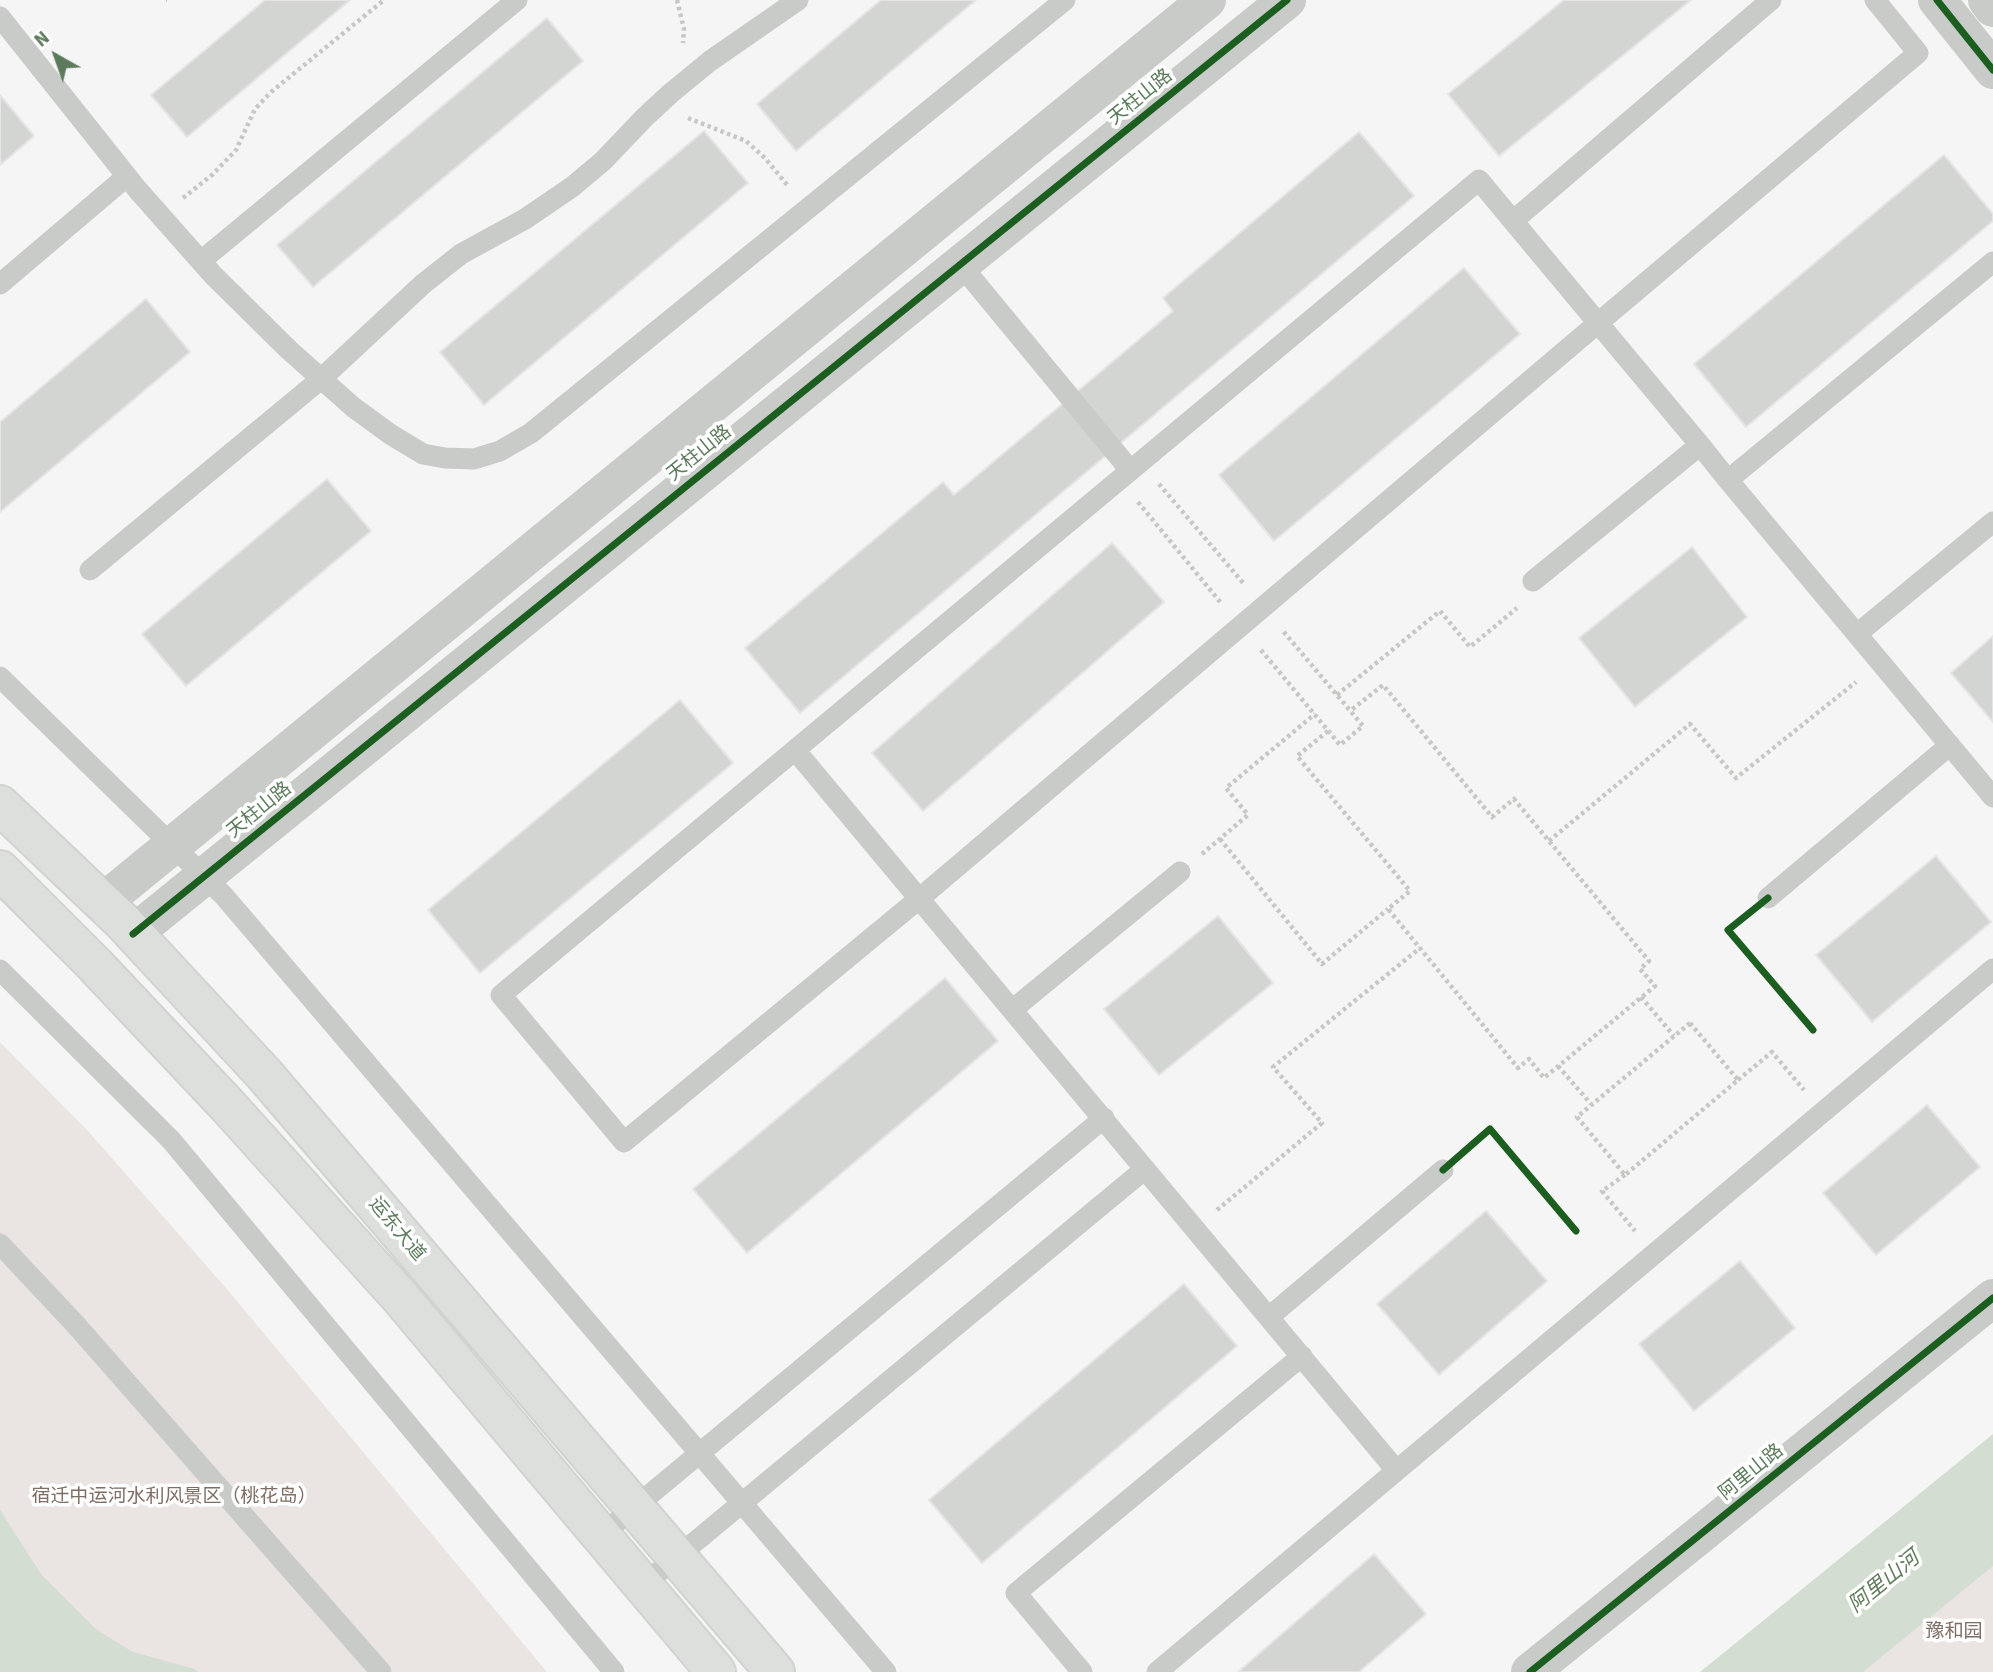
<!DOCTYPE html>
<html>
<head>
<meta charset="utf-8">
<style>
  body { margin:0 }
  #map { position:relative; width:1993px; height:1672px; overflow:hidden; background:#f6f5f5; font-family:"Source Sans 3",sans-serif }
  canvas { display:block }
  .north { position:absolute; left:21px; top:21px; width:70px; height:70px; -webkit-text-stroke:5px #fff; paint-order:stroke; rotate:320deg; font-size:19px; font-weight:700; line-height:28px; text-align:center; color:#5c7b5c }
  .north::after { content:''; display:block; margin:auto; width:24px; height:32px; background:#5c7b5c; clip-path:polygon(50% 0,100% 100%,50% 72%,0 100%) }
</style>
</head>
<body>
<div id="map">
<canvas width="1993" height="1672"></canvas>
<div class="north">N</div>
</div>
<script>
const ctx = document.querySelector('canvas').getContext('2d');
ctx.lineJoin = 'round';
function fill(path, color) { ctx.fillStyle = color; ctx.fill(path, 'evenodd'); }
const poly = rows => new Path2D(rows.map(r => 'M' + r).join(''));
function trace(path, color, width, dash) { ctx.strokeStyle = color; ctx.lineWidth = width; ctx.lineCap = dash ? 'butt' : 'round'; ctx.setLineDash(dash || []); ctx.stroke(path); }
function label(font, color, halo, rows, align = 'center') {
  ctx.font = font + ' "Source Sans 3","Noto Sans SC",sans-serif'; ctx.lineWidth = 7; ctx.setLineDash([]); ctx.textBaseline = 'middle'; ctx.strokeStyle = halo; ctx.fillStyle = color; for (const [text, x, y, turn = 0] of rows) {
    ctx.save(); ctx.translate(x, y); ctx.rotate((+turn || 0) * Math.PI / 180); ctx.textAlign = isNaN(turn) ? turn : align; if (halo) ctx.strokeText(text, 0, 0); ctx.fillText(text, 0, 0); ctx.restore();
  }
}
const green = poly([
  [0,1042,88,1131,226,1288,547,1672,0,1672],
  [1993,1551,1993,1672,1845,1672]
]);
const water = poly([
  [1993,1434,1993,1566,1863,1672,1700,1672],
  [0,1510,41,1574,97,1630,133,1652,195,1669,198,1672,0,1672]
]);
const building = poly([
  [265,0,350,0,187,137,151,95,265,0],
  [881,0,976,0,796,151,757,104,881,0],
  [1564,0,1691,0,1499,156,1448,94,1564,0],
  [547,18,583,61,313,287,277,245,547,18],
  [0,95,34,136,0,165,0,95],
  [704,131,748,183,484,405,440,352,704,131],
  [1359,132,1414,196,800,713,745,648,943,482,954,495,1173,311,1163,298,1359,132],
  [1944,155,1993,214,1993,221,1746,427,1694,364,1944,155],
  [1464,268,1520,334,1274,541,1219,475,1464,268],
  [146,299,190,352,0,512,0,422,146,299],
  [327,479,371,531,186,686,142,634,327,479],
  [1112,543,1164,602,923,811,872,753,1112,543],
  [1692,547,1747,617,1635,707,1579,638,1692,547],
  [1993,636,1993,722,1951,673,1993,636],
  [680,700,733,763,480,973,428,910,680,700],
  [1936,856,1991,922,1872,1022,1816,955,1936,856],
  [1218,916,1273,983,1159,1075,1104,1009,1218,916],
  [945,978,998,1041,747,1253,693,1189,945,978],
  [1927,1105,1980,1167,1876,1255,1823,1193,1927,1105],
  [1486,1211,1547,1281,1439,1375,1377,1304,1486,1211],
  [1740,1261,1795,1328,1694,1411,1639,1344,1740,1261],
  [1184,1284,1237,1346,982,1563,929,1500,1184,1284],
  [1374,1554,1426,1614,1359,1672,1238,1672,1374,1554]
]);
const path = poly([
  [166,0,167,0],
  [677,0,684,29,683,43],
  [688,118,746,141,765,158,788,186],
  [183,198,212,175,236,150,255,109,271,92,384,0],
  [1159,484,1244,584],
  [1138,502,1221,603],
  [1261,650,1340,745,1363,726,1283,631],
  [1337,695,1440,611,1470,647,1517,608],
  [1328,731,1297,756,1410,891,1388,909,1518,1068,1529,1059,1544,1078,1655,986,1640,969,1649,961,1514,799,1492,817,1383,685,1350,711],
  [1220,839,1322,964,1388,909],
  [1549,841,1690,724,1736,778,1856,682],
  [1202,854,1248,815,1226,788,1315,714],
  [1641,997,1674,1036],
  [1690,1023,1738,1080,1625,1175,1577,1117,1690,1023],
  [1558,1066,1591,1104],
  [1738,1080,1772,1052,1804,1090],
  [1625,1175,1602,1191,1635,1231],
  [1217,1210,1322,1123,1273,1067,1420,948]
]);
const service = poly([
  [1875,0,1918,53,1598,323,920,898,624,1142,501,995,1479,180,1513,221,1598,323,1700,445,1728,480,1993,797],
  [0,17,137,189,213,275,289,350,353,407,390,434,423,454,445,458,474,459,500,451,531,433,1065,0],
  [1513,221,1771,0],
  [201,261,517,0],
  [960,264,1130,470],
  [0,284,126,177],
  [1728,480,1993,262],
  [90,570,321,379,423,284,461,254,525,219,572,187,603,161,645,117,671,93,710,61,798,0],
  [1533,581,1700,445],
  [1857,634,1993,522],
  [0,677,224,896,886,1672],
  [795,750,1396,1470],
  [1768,898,1950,745],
  [0,970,171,1140,614,1672],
  [1012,1010,1180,872],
  [0,1244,76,1325,381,1672],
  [1269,1317,1443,1170],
  [601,1535,1104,1118],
  [643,1585,1145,1169],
  [1082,1672,1016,1593,1302,1356],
  [1157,1672,1993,969]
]);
const tertiary = poly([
  [1937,0,1993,70],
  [1987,0,1993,8],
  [102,903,1207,0],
  [133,934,1287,0],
  [1530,1672,1993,1298]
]);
const secondary = poly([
  [0,805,122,921,264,1074,775,1672],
  [0,870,95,965,228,1106,400,1297,716,1672]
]);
const cycleway = poly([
  [1937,0,1993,70],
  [1768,898,1728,930,1813,1030],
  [133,934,1287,0],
  [1443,1170,1490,1129,1576,1231],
  [1530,1672,1993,1298]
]);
const streetNames = [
  ["天柱山路",1141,98,-39],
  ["天柱山路",700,454,-39],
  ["天柱山路",260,811,-39],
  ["运东大道",396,1230,50],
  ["阿里山路",1752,1473,-39]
];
const parkNames = [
  ["宿迁中运河水利风景区（桃花岛）",174,1498],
  ["豫和园",1954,1633]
];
const waterNames = [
  ["阿里山河",1885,1583,-39]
];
fill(green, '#eae4e3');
fill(water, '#d4ddd2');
fill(building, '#d3d5d2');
trace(building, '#e6e4e4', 2);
trace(secondary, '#d1d3d0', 42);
trace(path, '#c6c8c5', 4.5, [3.5, 3.5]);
trace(service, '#c8cbc8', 21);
trace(tertiary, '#c8cbc8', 38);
trace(secondary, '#dddfdd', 38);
trace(cycleway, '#1b5e20', 7);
label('19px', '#5c7b5c', '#fff', streetNames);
label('19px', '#7e6d63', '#fff', parkNames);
label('italic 21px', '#607c5a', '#fff', waterNames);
</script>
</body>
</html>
